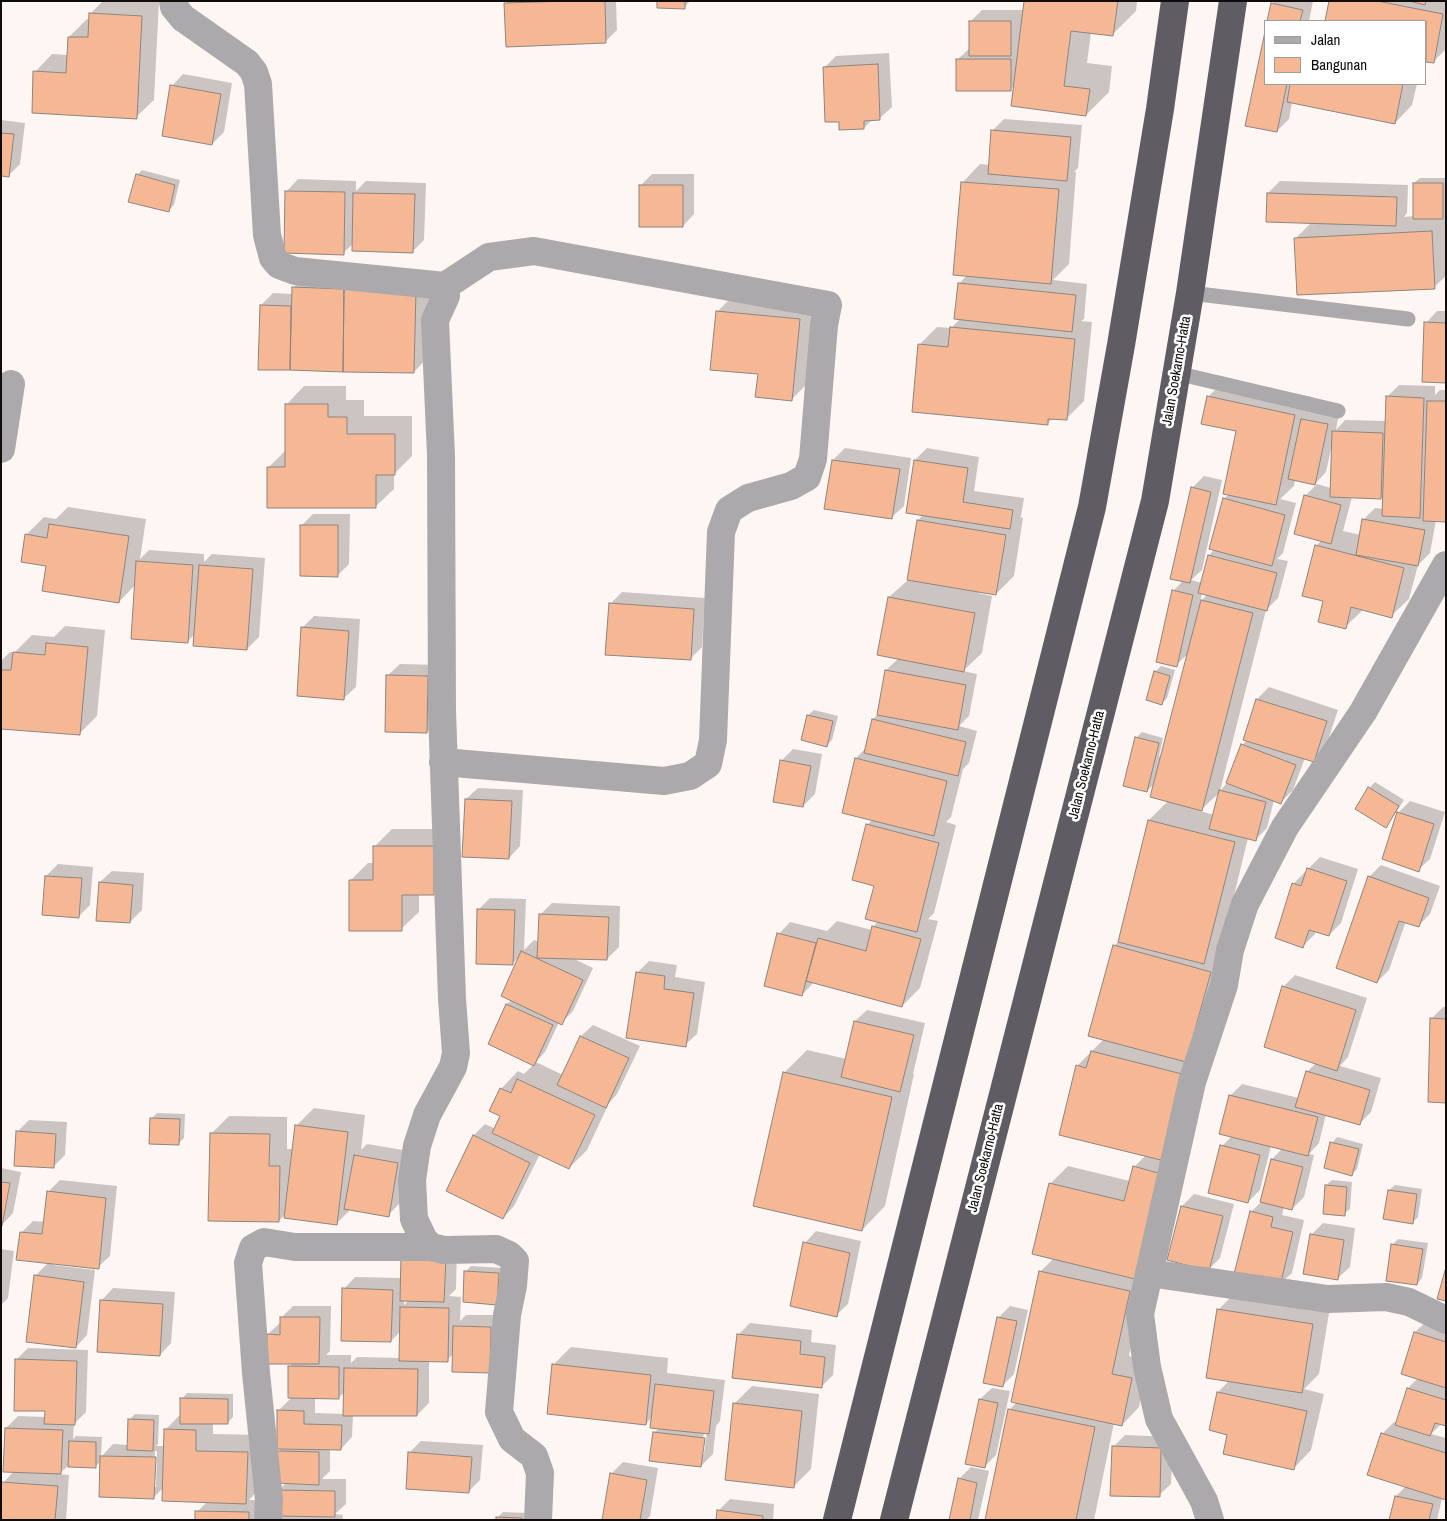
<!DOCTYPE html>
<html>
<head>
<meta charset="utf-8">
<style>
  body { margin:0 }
  #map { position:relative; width:1447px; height:1521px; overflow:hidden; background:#fef6f2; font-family:"Archivo Narrow",sans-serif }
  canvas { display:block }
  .frame { position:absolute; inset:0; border:2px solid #0f0c0b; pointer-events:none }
  .legend { position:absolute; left:1264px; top:20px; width:162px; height:65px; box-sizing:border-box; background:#fff; border:1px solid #9f9e9d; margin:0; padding:6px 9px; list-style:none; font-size:15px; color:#0f0c0b }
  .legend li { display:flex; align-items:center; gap:10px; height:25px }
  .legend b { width:25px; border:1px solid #9f9e9d }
</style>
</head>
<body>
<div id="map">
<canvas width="1447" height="1521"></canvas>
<div class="frame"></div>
<ul class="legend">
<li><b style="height:6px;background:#aba9ac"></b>Jalan</li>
<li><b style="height:14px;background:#f6b894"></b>Bangunan</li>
</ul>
</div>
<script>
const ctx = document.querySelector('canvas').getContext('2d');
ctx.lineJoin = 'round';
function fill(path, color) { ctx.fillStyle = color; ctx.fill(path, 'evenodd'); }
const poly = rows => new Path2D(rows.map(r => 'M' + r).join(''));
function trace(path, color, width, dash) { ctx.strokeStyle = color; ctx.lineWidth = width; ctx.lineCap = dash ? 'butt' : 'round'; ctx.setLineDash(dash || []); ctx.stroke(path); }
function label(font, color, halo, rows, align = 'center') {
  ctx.font = font + ' "Archivo Narrow",sans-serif'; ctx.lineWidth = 5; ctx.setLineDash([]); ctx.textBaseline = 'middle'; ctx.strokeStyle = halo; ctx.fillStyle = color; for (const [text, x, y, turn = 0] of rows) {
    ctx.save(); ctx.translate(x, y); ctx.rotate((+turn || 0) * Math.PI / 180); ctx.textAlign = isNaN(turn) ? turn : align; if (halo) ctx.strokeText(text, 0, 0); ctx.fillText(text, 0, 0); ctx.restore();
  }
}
const shadow = poly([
  [103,1,159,1,154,100,136,117,35,72,52,54,68,55,69,37,87,19,90,20,90,14],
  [508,1,616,1,617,30,605,42,505,4],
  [658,1,690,1,684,8],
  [1025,1,1137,1,1136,11,1113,34,1091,32,1087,63,1112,66,1109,92,1086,115,1014,86,1010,90,957,60,970,48,970,22,982,10,1024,10],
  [1275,1,1313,1,1309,21,1268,21,1272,4],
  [1330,1,1446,1,1446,49,1433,62,1426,60,1426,21,1326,21],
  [889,53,892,107,880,118,873,119,864,128,840,121,824,68,836,56],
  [183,74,232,83,224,132,212,144,172,86],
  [1266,84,1417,84,1412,105,1395,123,1292,102,1289,119,1277,131,1247,125],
  [1004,119,1082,125,1078,168,1074,172,1076,172,1069,264,1053,280,1087,284,1084,319,1081,321,1092,322,1084,401,1066,419,1053,418,1047,424,920,344,937,327,951,328,960,319,959,284,967,275,963,182,980,164,990,165,992,131],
  [1,120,25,123,20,164,8,176,1,175],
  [142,170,180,180,174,205,168,211,137,175],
  [652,174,694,174,694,214,683,226,640,186],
  [1420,178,1446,178,1446,276,1434,287,1295,239,1312,222,1268,193,1280,181,1408,185,1407,213,1404,217,1414,216,1414,183],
  [298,179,356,181,356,191,366,181,426,183,424,240,412,252,353,244,343,253,287,191],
  [433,273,431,354,414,372,260,369,261,305,273,293,293,294,293,288,305,276],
  [735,294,817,302,809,382,791,400,759,373,717,312],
  [1437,311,1446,311,1446,382,1426,323],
  [1226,379,1312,397,1309,413,1314,407,1339,413,1336,430,1345,420,1386,421,1387,397,1399,385,1435,386,1435,395,1440,390,1446,390,1446,520,1436,520,1430,553,1418,565,1409,599,1391,616,1364,609,1345,627,1324,600,1316,546,1322,540,1305,496,1317,484,1331,488,1333,449,1331,449,1326,472,1315,484,1295,479,1294,486,1280,499,1296,503,1283,553,1277,559,1288,561,1278,598,1266,610,1220,791,1227,783,1242,745,1247,740,1245,739,1257,699,1269,687,1338,710,1325,749,1313,761,1305,758,1293,790,1281,802,1274,800,1267,828,1255,840,1248,838,1222,945,1216,951,1227,954,1147,1273,1129,1356,1149,1361,1139,1407,1122,1425,1114,1423,1094,1520,987,1520,1009,1410,1017,1402,1040,1272,1054,1258,1050,1184,1068,1166,1130,1181,1134,1167,1146,1155,1077,1066,1104,1039,1114,946,1120,940,1149,820,1168,801,1155,783,1147,791,1136,738,1142,732,1163,738,1159,756,1161,757,1188,654,1176,665,1173,591,1184,580,1192,488,1204,476,1222,480,1202,570,1191,580,1202,583,1209,555,1215,549,1224,499,1229,494,1237,430,1208,397],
  [1384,495,1383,509,1375,508,1364,519,1361,535,1343,531,1352,497,1381,498],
  [1202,593,1208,594,1200,602],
  [1220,792,1214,815,1200,811,1203,808],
  [304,386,346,386,346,400,364,400,364,416,412,416,412,456,394,474,394,489,376,506,268,468,286,450,287,404],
  [845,448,911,458,904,506,892,517,826,508,833,460],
  [927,448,979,457,974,491,1024,498,1021,516,1020,517,1023,518,1014,576,996,594,978,591,978,593,992,596,982,653,963,671,977,674,969,716,959,726,977,731,969,763,963,769,951,817,946,822,956,825,934,913,928,919,938,921,920,988,902,1006,814,982,802,995,779,934,790,922,827,931,837,921,872,930,874,926,878,921,867,825,873,819,856,758,866,748,873,719,878,714,886,670,899,658,889,597,908,580,918,520,924,514,907,512,915,460],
  [68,507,146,519,140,559,149,550,204,554,204,562,212,554,265,558,259,637,247,649,195,634,188,641,135,585,119,602,48,565,26,535,44,517,56,519],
  [313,514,350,514,349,564,337,576,302,525],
  [622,592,705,598,702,647,690,659,610,604],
  [314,616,360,619,356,687,344,698,302,628],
  [65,626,105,630,97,716,79,734,1,727,1,661,10,652,15,652,32,635,54,637],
  [400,664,440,665,439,720,427,732,388,675],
  [1161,666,1175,670,1167,698,1162,703,1155,672],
  [814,710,838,716,832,740,827,745,803,739,808,715],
  [793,749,822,754,815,794,803,806,781,761],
  [1375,782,1404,800,1391,820,1385,826,1369,788],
  [478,788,523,790,520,846,509,858,466,799],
  [1410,801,1445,812,1430,859,1418,870,1398,813],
  [392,829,451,829,451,876,433,893,419,893,419,912,401,929,350,881,368,863,374,863,374,847],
  [1320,857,1358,869,1341,923,1329,935,1316,931,1315,934,1303,946,1293,884,1305,872,1307,872,1308,869],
  [58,864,93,867,90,905,78,917,46,876],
  [1381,865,1440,886,1430,914,1418,926,1406,921,1389,970,1377,982,1369,877],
  [112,871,144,873,142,910,130,922,100,882],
  [490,898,526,899,524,950,534,940,539,942,540,915,552,903,620,906,619,947,607,959,572,958,593,968,573,1011,561,1023,559,1022,545,1052,536,1062,563,1075,581,1036,593,1025,640,1046,617,1094,609,1103,587,1150,569,1168,540,1154,514,1206,503,1218,474,1135,485,1124,496,1129,502,1115,501,1089,518,1071,524,1074,534,1064,489,1043,507,1004,512,1000,520,956,512,964,478,910],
  [649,961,677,965,675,977,705,982,697,1034,685,1045,637,973],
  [1295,975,1367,998,1348,1057,1340,1066,1381,1078,1371,1112,1359,1124,1326,1114,1319,1143,1309,1154,1314,1155,1304,1197,1292,1209,1284,1207,1282,1215,1304,1220,1292,1273,1280,1284,1251,1212,1262,1201,1272,1159,1282,1149,1271,1146,1260,1190,1248,1202,1222,1146,1232,1136,1230,1096,1242,1084,1299,1098,1307,1072,1316,1063,1283,987],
  [1443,1007,1446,1007,1446,1102,1432,1018],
  [867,1010,925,1023,913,1074,914,1074,885,1206,862,1230,784,1073,807,1050,847,1059,855,1021],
  [314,1108,365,1115,361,1150,367,1144,409,1151,400,1203,388,1215,351,1209,336,1224,285,1214,279,1221,211,1134,229,1116,287,1117,287,1149,294,1149,296,1126],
  [157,1113,185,1114,184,1138,179,1143,151,1119],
  [29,1120,67,1122,65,1155,53,1167,18,1131],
  [1337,1137,1363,1144,1357,1169,1352,1174,1332,1143],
  [1,1168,21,1172,13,1213,2,1225],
  [60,1180,117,1186,110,1256,98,1267,54,1263,53,1265,95,1270,87,1335,76,1347,35,1276,49,1262,21,1233,33,1221,45,1222,48,1192],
  [1332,1180,1352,1182,1350,1209,1344,1214,1326,1185],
  [1395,1185,1422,1189,1418,1217,1412,1223,1385,1218,1389,1190],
  [1194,1194,1234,1204,1220,1258,1208,1270,1169,1259,1182,1206],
  [1323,1223,1355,1228,1350,1267,1338,1278,1311,1235],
  [816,1231,861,1241,848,1304,836,1315,805,1243],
  [1398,1239,1428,1243,1422,1278,1417,1284,1392,1245],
  [457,1246,456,1289,449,1296,461,1297,460,1321,466,1315,503,1315,502,1360,453,1354,447,1360,429,1360,429,1403,417,1415,353,1415,352,1437,341,1449,330,1449,330,1471,322,1479,346,1479,346,1504,335,1514,343,1515,342,1520,277,1520,279,1490,287,1482,278,1452,282,1448,278,1411,292,1397,289,1367,293,1363,268,1334,280,1323,282,1323,282,1317,293,1306,331,1306,330,1351,326,1355,351,1355,351,1363,357,1357,400,1358,401,1331,391,1341,344,1289,355,1277,402,1278],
  [404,1300,409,1300,404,1305],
  [345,1392,345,1414,315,1413,315,1397,339,1397],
  [1,1249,14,1251,8,1298,1,1305],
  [471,1266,504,1268,497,1303,466,1271],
  [113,1288,175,1292,171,1343,160,1355,102,1300],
  [1236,1292,1330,1307,1319,1374,1304,1389,1324,1394,1311,1450,1294,1468,1229,1434,1210,1429,1218,1392,1230,1380,1218,1310],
  [1010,1306,1028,1310,1014,1374,1002,1386,998,1318],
  [1427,1321,1446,1327,1446,1425,1441,1424,1431,1434,1446,1438,1446,1498,1442,1498,1437,1520,1391,1520,1396,1496,1406,1486,1382,1434,1394,1422,1397,1423,1408,1388,1418,1378,1415,1332],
  [750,1323,812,1330,811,1342,836,1345,833,1375,821,1387,738,1335],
  [571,1347,668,1358,667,1373,725,1380,720,1421,716,1426,713,1454,701,1466,654,1433,660,1427,652,1417,646,1424,553,1365],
  [704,1432,707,1432,704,1454,701,1454],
  [28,1348,88,1350,86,1412,74,1424,73,1439,76,1436,102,1437,101,1457,113,1444,128,1445,129,1420,135,1414,159,1415,158,1444,156,1446,165,1446,166,1429,182,1413,182,1399,187,1393,233,1394,233,1417,227,1423,213,1423,213,1434,265,1435,263,1485,249,1500,261,1500,260,1520,196,1520,197,1512,207,1502,163,1488,153,1498,101,1461,95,1467,68,1466,59,1474,69,1475,66,1520,1,1520,3,1483,14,1471,6,1428,18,1416,46,1417,46,1410,17,1359],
  [155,1451,157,1451,156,1487,153,1487],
  [752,1386,819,1394,811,1469,793,1487,734,1404],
  [992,1388,1010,1391,996,1455,984,1467,980,1399],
  [1125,1435,1173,1437,1171,1484,1159,1495,1113,1447],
  [421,1441,483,1445,480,1480,468,1492,409,1453],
  [623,1462,658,1468,650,1516,646,1520,604,1520,611,1474],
  [971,1467,989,1471,978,1520,950,1520,959,1479],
  [730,1499,774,1504,773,1520,717,1520,718,1511],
  [503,1512,527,1513,527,1520,497,1520,497,1518]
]);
const building = poly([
  [571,1,605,1,606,43,506,47,504,3,571,1],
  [657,1,685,1,685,9,657,8,657,1],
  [1024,1,1118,1,1113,36,1071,31,1064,86,1090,89,1086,116,1011,106,1024,1],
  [1329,1,1377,1,1443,14,1434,63,1426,62,1426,21,1325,21,1329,1],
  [1409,1,1426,1,1425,5,1409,1],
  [1271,3,1303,10,1300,21,1267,21,1271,3],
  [89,13,142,16,137,119,32,113,33,71,66,73,68,37,88,37,89,13],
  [969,21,1011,21,1011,56,969,56,969,21],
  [1266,27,1266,84,1287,84,1277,132,1245,126,1266,27],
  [956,59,1011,59,1011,91,956,91,956,59],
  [878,64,880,120,864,121,864,129,839,130,839,122,825,122,823,67,878,64],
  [1290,84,1403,84,1395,124,1287,102,1290,84],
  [170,85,221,94,212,145,162,136,170,85],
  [991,130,1071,137,1067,181,988,174,991,130],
  [1,133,14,134,9,177,1,176,1,133],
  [136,174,175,185,169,212,128,202,136,174],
  [961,182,1059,189,1051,284,953,275,961,182],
  [1413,183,1443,183,1443,219,1413,219,1413,183],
  [639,185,683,185,683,227,639,227,639,185],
  [285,191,345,192,344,255,284,253,285,191],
  [353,193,415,194,413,253,352,251,353,193],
  [1267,193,1397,197,1396,226,1266,222,1267,193],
  [1432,231,1435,289,1297,295,1294,238,1432,231],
  [958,283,1076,295,1072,332,954,319,958,283],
  [292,287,344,289,343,372,290,370,292,287],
  [344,289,416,290,414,373,343,372,344,289],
  [260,305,291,306,290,370,258,370,260,305],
  [716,311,800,319,792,401,755,397,758,374,710,370,716,311],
  [1424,322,1446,323,1446,383,1422,382,1424,322],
  [950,327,1075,339,1067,420,1048,419,1048,425,912,412,918,344,948,347,950,327],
  [1207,396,1295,415,1276,505,1223,494,1236,431,1201,424,1207,396],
  [1386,396,1424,398,1420,518,1382,516,1386,396],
  [1427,401,1446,401,1446,522,1423,521,1427,401],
  [285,404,328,404,328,417,347,417,347,434,395,434,395,475,376,475,376,508,267,508,267,467,285,467,285,404],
  [1301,419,1328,424,1315,485,1288,479,1301,419],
  [1332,431,1383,433,1381,499,1330,497,1332,431],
  [832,460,900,469,892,519,824,509,832,460],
  [914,460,968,468,963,502,1013,510,1010,529,906,513,914,460],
  [1191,487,1211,492,1190,583,1170,579,1191,487],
  [1304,495,1341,505,1331,544,1294,534,1304,495],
  [1223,498,1285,515,1272,566,1209,549,1223,498],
  [1362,519,1425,530,1418,566,1356,555,1362,519],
  [917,520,1006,535,996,595,907,580,917,520],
  [49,524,129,536,119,603,42,591,46,566,21,562,25,534,47,538,49,524],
  [300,525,338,525,338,577,300,576,300,525],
  [1315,545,1404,568,1392,618,1351,607,1346,629,1318,622,1323,601,1302,596,1315,545],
  [1208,555,1277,573,1267,611,1198,593,1208,555],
  [136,561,193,565,188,643,131,639,136,561],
  [199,565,253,569,247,650,193,646,199,565],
  [1172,590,1193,595,1177,667,1156,662,1172,590],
  [888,597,975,613,964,672,877,655,888,597],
  [1201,600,1253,613,1202,811,1150,797,1201,600],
  [609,603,694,609,691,660,605,655,609,603],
  [301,627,349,631,344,700,297,696,301,627],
  [46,643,88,647,80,735,1,729,1,670,11,670,13,652,45,655,46,643],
  [885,670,966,685,958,730,877,715,885,670],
  [1154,671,1170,676,1162,705,1146,700,1154,671],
  [386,675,428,676,427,733,385,732,386,675],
  [1256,699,1327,721,1314,762,1243,740,1256,699],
  [807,715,833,721,827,747,801,740,807,715],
  [872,719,966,742,958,776,864,753,872,719],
  [1135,737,1159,743,1147,792,1123,786,1135,737],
  [1241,744,1296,765,1281,804,1226,783,1241,744],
  [855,758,947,781,934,836,842,813,855,758],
  [780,760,811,766,803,807,773,802,780,760],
  [1368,787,1399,806,1386,828,1355,809,1368,787],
  [1219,790,1266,802,1256,841,1209,829,1219,790],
  [465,799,512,801,509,859,462,857,465,799],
  [1397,812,1434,824,1419,872,1382,859,1397,812],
  [1148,820,1235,842,1204,964,1118,942,1148,820],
  [866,824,939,843,917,932,865,919,874,886,852,880,866,824],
  [373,846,434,846,434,895,402,895,402,931,349,931,349,880,373,880,373,846],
  [1307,868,1347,881,1329,936,1309,930,1303,948,1275,938,1292,883,1301,886,1307,868],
  [45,876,82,878,79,918,42,915,45,876],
  [1368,876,1429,898,1419,927,1399,921,1377,983,1336,968,1368,876],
  [99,882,133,885,130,923,96,921,99,882],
  [477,909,515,910,513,965,476,964,477,909],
  [539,914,609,917,607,960,537,958,539,914],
  [872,926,921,939,902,1007,806,981,818,938,866,951,872,926],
  [777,933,816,943,802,996,764,986,777,933],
  [1113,945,1211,972,1186,1062,1088,1036,1113,945],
  [521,951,583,980,562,1025,501,996,521,951],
  [636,972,665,976,664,989,694,993,686,1047,626,1038,636,972],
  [1282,986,1356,1010,1337,1071,1264,1047,1282,986],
  [506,1004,553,1025,534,1066,488,1044,506,1004],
  [1430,1018,1446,1019,1446,1103,1428,1102,1430,1018],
  [854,1021,914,1035,900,1092,841,1077,854,1021],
  [580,1036,629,1058,606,1108,557,1085,580,1036],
  [1091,1051,1186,1075,1165,1161,1059,1135,1076,1065,1086,1068,1091,1051],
  [1306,1071,1370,1090,1360,1125,1295,1107,1306,1071],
  [783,1072,892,1097,862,1231,753,1206,783,1072],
  [517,1079,595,1115,569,1169,492,1133,500,1116,489,1111,500,1088,511,1093,517,1079],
  [1229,1095,1318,1117,1308,1156,1219,1134,1229,1095],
  [150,1118,180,1119,179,1145,149,1144,150,1118],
  [295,1125,348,1132,337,1225,284,1218,295,1125],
  [16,1131,56,1134,54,1168,14,1166,16,1131],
  [210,1133,270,1134,269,1166,280,1166,279,1222,208,1221,210,1133],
  [473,1135,530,1163,503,1219,446,1191,473,1135],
  [1330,1142,1359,1149,1352,1176,1324,1168,1330,1142],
  [1220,1145,1260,1155,1248,1203,1208,1193,1220,1145],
  [354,1155,398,1163,389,1217,344,1209,354,1155],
  [1271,1159,1303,1167,1292,1210,1260,1202,1271,1159],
  [1133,1166,1165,1175,1139,1280,1032,1254,1049,1183,1124,1201,1133,1166],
  [1,1182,10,1183,2,1226,1,1226,1,1182],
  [1325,1185,1347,1187,1345,1216,1323,1214,1325,1185],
  [1388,1190,1417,1194,1413,1224,1383,1219,1388,1190],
  [47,1191,106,1198,99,1269,16,1260,20,1232,42,1234,47,1191],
  [1181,1206,1223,1216,1209,1271,1167,1260,1181,1206],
  [1250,1211,1273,1217,1271,1227,1293,1232,1280,1286,1234,1274,1250,1211],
  [1310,1234,1344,1240,1338,1280,1303,1274,1310,1234],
  [803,1242,850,1253,837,1317,790,1306,803,1242],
  [1391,1244,1423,1249,1417,1285,1386,1281,1391,1244],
  [401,1256,446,1258,444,1302,400,1301,401,1256],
  [1446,1267,1446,1301,1437,1299,1446,1267],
  [464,1271,499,1273,497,1305,463,1302,464,1271],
  [1039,1271,1130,1291,1112,1374,1132,1378,1122,1426,1011,1402,1039,1271],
  [34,1275,84,1282,76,1348,26,1342,34,1275],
  [342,1288,393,1290,391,1342,341,1341,342,1288],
  [100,1300,163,1304,160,1356,97,1352,100,1300],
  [400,1307,449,1308,448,1362,399,1361,400,1307],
  [1217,1309,1313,1324,1302,1393,1206,1378,1217,1309],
  [280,1317,320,1317,319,1364,267,1364,267,1334,280,1335,280,1317],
  [997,1317,1017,1321,1003,1387,983,1383,997,1317],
  [453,1326,491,1327,490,1373,452,1372,453,1326],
  [1414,1332,1446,1342,1446,1388,1401,1374,1414,1332],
  [737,1334,801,1341,800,1354,825,1357,822,1388,732,1378,737,1334],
  [15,1359,77,1361,75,1425,44,1424,45,1411,14,1411,15,1359],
  [552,1364,651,1375,646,1425,547,1414,552,1364],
  [288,1366,339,1367,339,1399,288,1398,288,1366],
  [344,1368,418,1369,417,1416,343,1416,344,1368],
  [655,1384,714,1391,709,1434,650,1428,655,1384],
  [1407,1388,1446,1400,1446,1426,1435,1423,1430,1436,1395,1425,1407,1388],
  [1217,1392,1307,1411,1294,1470,1223,1454,1227,1435,1209,1430,1217,1392],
  [180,1398,228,1399,228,1424,180,1424,180,1398],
  [979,1399,998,1403,985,1468,965,1464,979,1399],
  [733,1403,802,1411,794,1488,725,1480,733,1403],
  [1008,1409,1095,1427,1076,1520,985,1520,1008,1409],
  [277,1410,304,1411,304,1424,342,1425,341,1450,277,1449,277,1410],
  [128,1419,154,1420,153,1451,127,1450,128,1419],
  [5,1428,63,1430,61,1474,3,1472,5,1428],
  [164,1429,196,1430,196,1451,248,1452,246,1504,162,1501,164,1429],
  [653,1432,705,1438,701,1467,649,1461,653,1432],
  [1381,1433,1446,1453,1446,1500,1367,1475,1381,1433],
  [69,1441,96,1442,96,1468,68,1467,69,1441],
  [1112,1446,1161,1448,1160,1497,1110,1496,1112,1446],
  [277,1451,319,1452,319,1485,276,1483,277,1451],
  [408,1452,472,1457,469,1493,406,1489,408,1452],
  [100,1456,156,1457,154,1499,99,1497,100,1456],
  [610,1473,647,1480,640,1520,602,1520,610,1473],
  [958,1478,977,1483,970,1520,949,1520,958,1478],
  [1,1482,58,1486,55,1520,1,1520,1,1482],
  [278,1490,335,1491,335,1517,278,1516,278,1490],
  [1395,1496,1433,1504,1429,1520,1389,1520,1395,1496],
  [717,1510,763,1516,763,1520,716,1520,717,1510],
  [195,1511,249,1512,249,1520,195,1520,195,1511],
  [496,1517,522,1518,522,1520,496,1520,496,1517]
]);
const service = poly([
  [1190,293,1408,319],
  [1176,373,1338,411]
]);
const minor = poly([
  [173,1,174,7,183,18,247,63,254,72,258,84,267,235,273,258,279,265,295,271,445,286,446,296,435,320,441,456,442,711,452,999,456,1053,453,1067,427,1115,417,1146,412,1180,414,1219,424,1240,431,1247,444,1250,496,1249,509,1255,515,1261,513,1286,507,1315,499,1412,512,1439,534,1456,540,1473,538,1520],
  [1,449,11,384],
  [443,762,664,781,690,776,708,764,713,740,721,532,729,510,748,498,791,486,807,477,813,459,824,325,828,305,534,251,489,257,445,286],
  [1149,1273,1328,1299,1386,1297,1409,1302,1446,1320],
  [268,1520,269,1500,256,1373,248,1263,253,1248,264,1242,295,1247,431,1247],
  [1210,1520,1204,1501,1159,1419,1147,1367,1140,1314,1192,1082,1224,985,1230,950,1245,904,1285,827,1363,712,1446,565]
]);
const trunk = poly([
  [837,1520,1092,507,1121,345,1160,109,1175,1],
  [894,1520,1155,501,1190,293,1233,1]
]);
const streetNames = [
  ["Jalan Soekarno-Hatta",1177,371,-80],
  ["Jalan Soekarno-Hatta",1087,765,-76],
  ["Jalan Soekarno-Hatta",986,1158,-76]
];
fill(shadow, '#0003');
fill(building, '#f6b894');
trace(building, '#8d8480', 1);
trace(service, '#aba9ac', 15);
trace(minor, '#aba9ac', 28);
trace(trunk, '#605c63', 28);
label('14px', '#0f0c0b', '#fff', streetNames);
</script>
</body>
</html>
